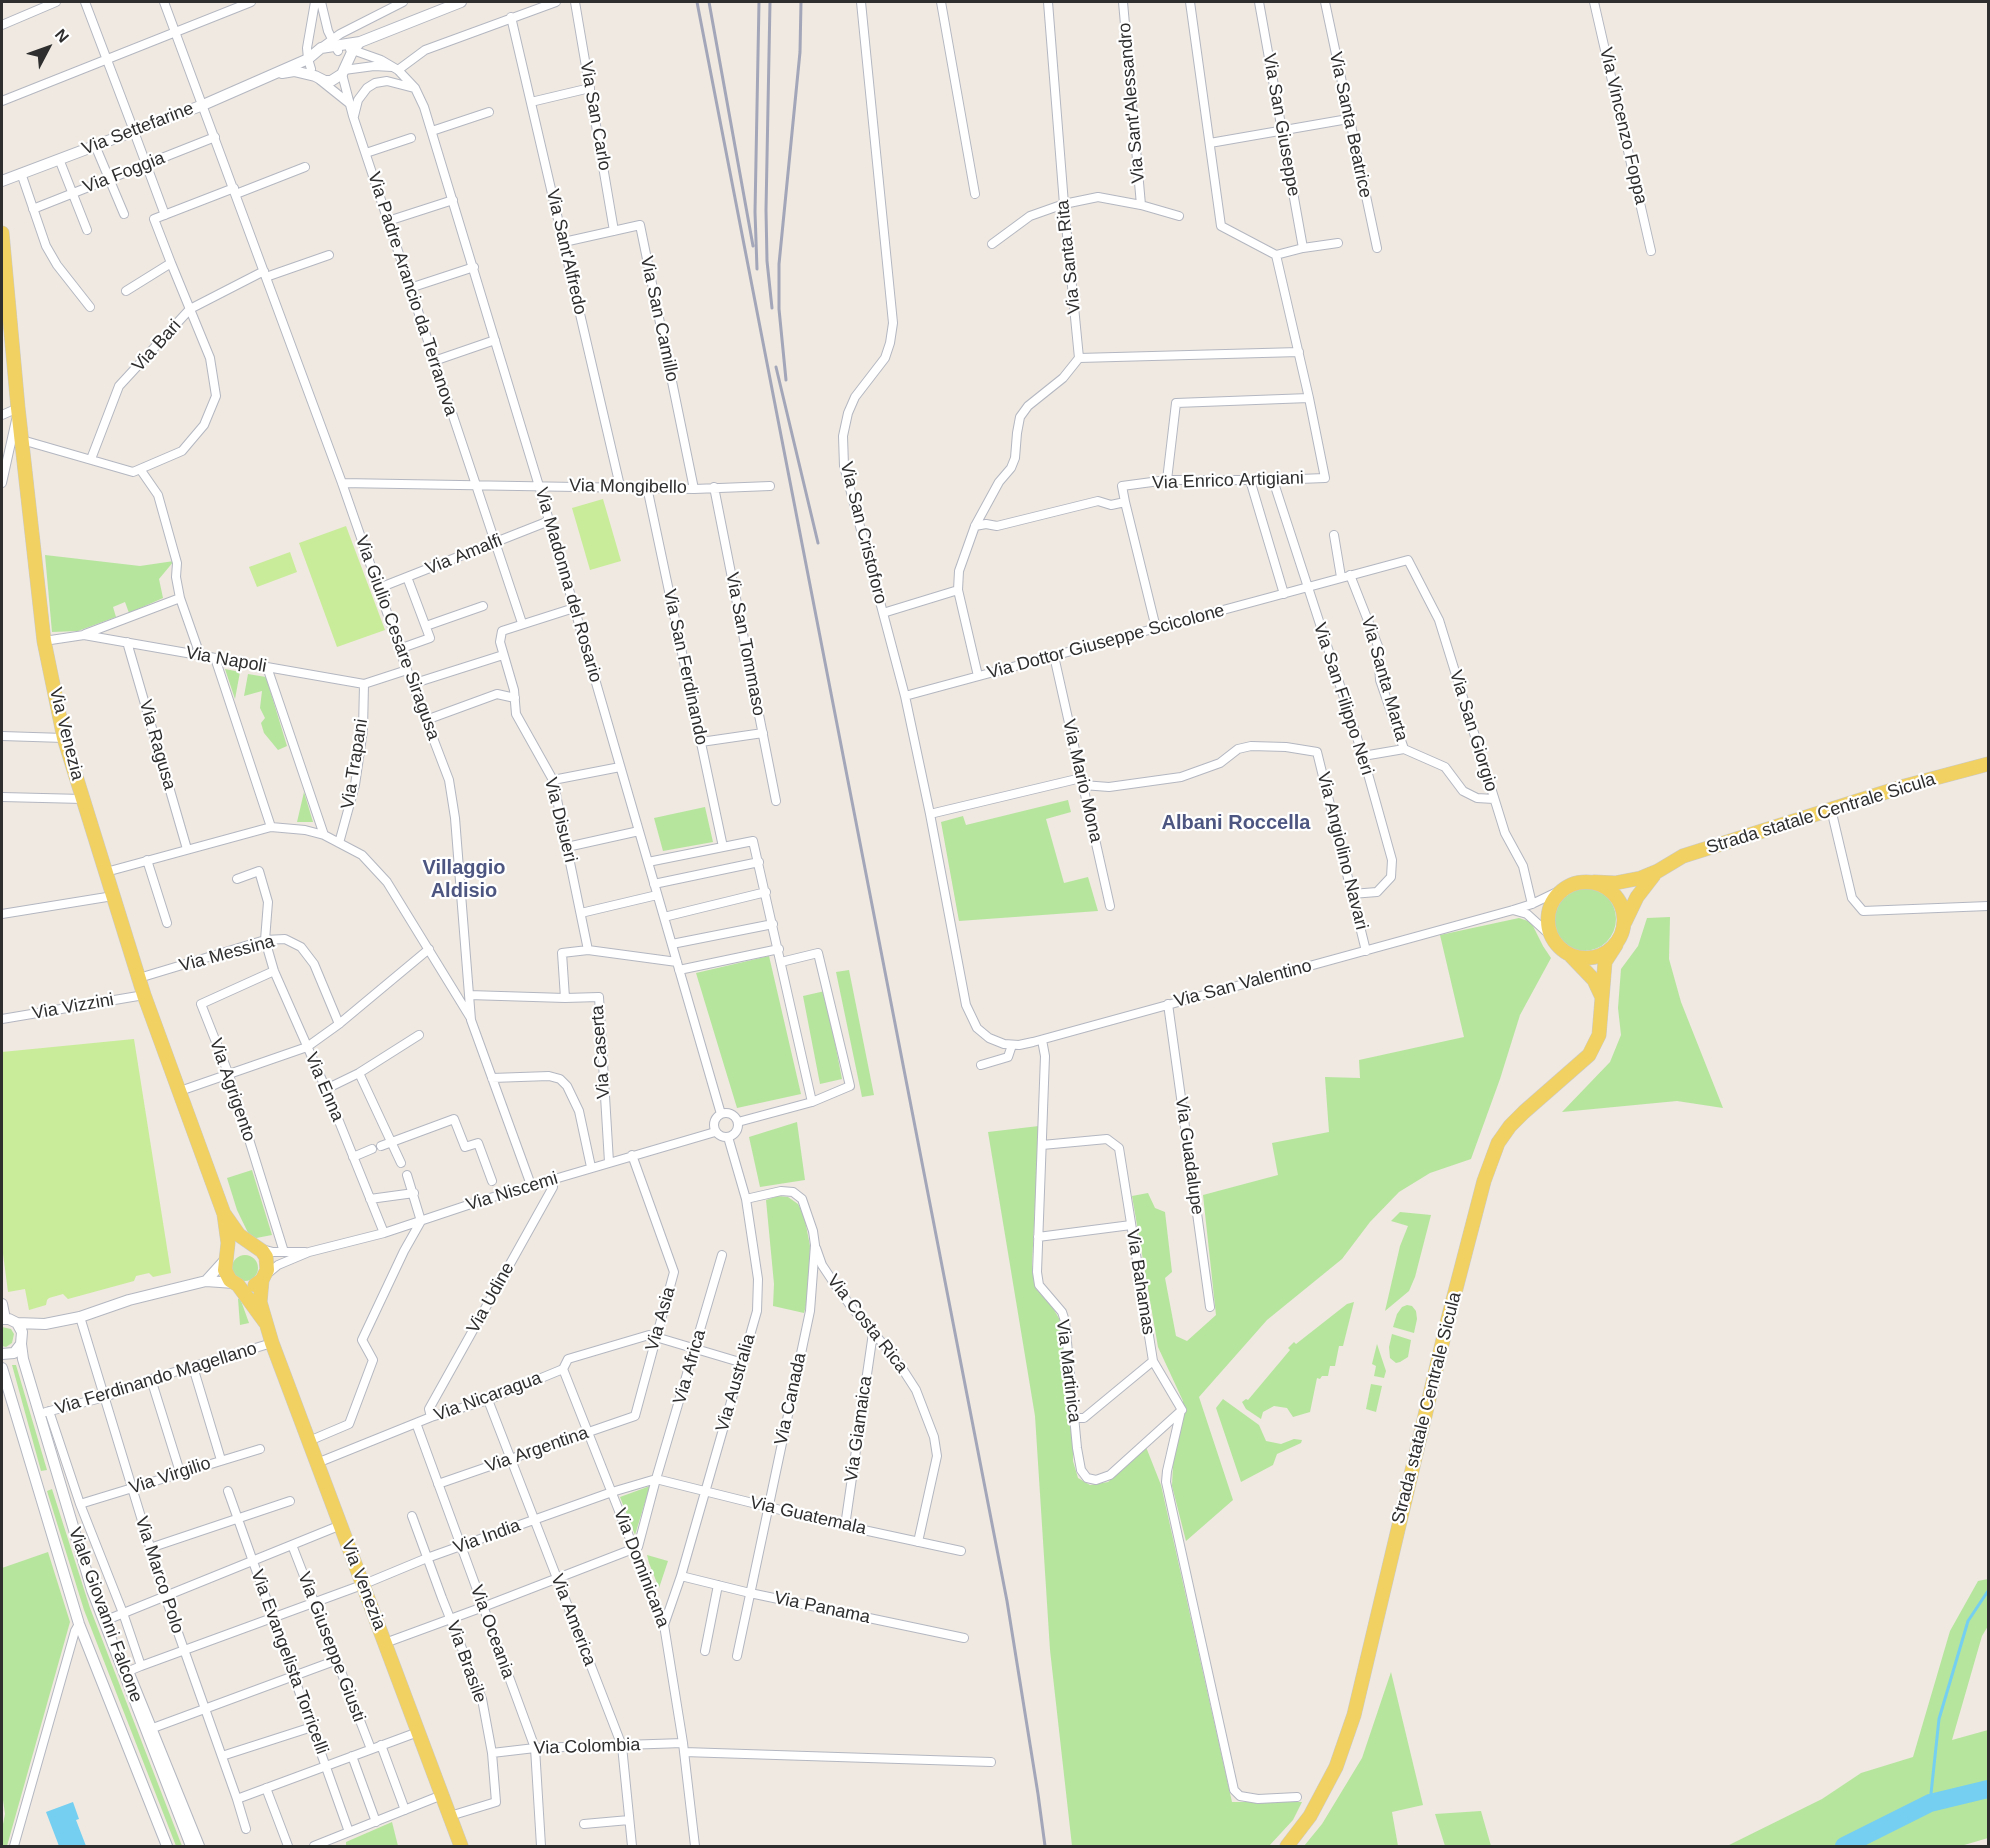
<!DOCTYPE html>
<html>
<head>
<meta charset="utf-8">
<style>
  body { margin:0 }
  #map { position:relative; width:1990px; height:1848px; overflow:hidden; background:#efe9e1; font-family:Helvetica,sans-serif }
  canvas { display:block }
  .frame { position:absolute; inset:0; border:3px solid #2e2e2e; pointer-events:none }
  .north { position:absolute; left:18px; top:18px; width:60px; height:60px; -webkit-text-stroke:4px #fff; paint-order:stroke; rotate:49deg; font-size:16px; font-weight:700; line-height:24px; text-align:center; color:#2e2e2e }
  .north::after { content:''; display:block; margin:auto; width:21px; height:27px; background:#2e2e2e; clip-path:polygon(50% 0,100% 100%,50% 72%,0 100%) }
</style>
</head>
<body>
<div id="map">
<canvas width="1990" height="1848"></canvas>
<div class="frame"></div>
<div class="north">N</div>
</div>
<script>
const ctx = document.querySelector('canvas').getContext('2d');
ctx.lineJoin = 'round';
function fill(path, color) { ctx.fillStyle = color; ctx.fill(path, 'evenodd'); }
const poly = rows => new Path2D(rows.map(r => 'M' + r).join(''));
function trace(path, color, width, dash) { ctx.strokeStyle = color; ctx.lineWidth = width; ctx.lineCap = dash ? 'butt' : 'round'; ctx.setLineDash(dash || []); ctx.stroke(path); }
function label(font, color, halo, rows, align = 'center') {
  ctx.font = font + ' Helvetica,sans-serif'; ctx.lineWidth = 4.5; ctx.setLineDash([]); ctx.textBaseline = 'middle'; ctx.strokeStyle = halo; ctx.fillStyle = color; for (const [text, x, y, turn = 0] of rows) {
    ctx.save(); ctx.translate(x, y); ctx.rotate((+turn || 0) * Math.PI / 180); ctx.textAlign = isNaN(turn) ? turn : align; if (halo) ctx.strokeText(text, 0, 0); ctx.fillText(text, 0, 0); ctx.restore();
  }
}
const green = poly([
  [45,555,140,566,174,561,159,579,163,598,129,613,125,602,113,607,116,617,78,631,52,632],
  [225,669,240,672,235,699],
  [248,674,266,677,287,746,278,750,264,733,261,723,265,718,260,708,262,691,244,696],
  [304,792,313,822,297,822],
  [1068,800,1071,812,1046,819,1064,883,1088,877,1098,911,959,921,941,822,963,816,966,825],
  [705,807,713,842,663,851,654,818],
  '1552 919a32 32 0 1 1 64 0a32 32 0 1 1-64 0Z',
  [1670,917,1669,959,1681,1002,1723,1108,1677,1101,1562,1112,1610,1062,1621,1035,1618,1008,1621,969,1638,946,1647,918],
  [1519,918,1531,922,1543,946,1551,958,1520,1015,1500,1079,1471,1159,1430,1173,1399,1192,1370,1222,1342,1259,1267,1320,1199,1397,1233,1500,1186,1541,1172,1486,1173,1464,1183,1401,1158,1347,1132,1196,1148,1193,1155,1208,1165,1212,1172,1272,1165,1278,1176,1336,1187,1341,1216,1315,1203,1195,1278,1175,1272,1143,1329,1132,1325,1077,1360,1078,1359,1060,1464,1037,1440,935],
  [769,956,801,1094,737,1108,696,973],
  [849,970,874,1095,862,1097,836,972],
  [825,991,842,1079,820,1084,803,996],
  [797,1122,805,1180,760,1187,749,1137],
  [1039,1126,1032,1265,1036,1289,1053,1308,1064,1327,1074,1418,1073,1461,1078,1478,1090,1485,1108,1482,1146,1447,1161,1485,1232,1802,1302,1802,1293,1820,1269,1846,1072,1846,1050,1650,1035,1416,988,1132],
  [252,1170,272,1235,251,1239,237,1210,227,1178],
  [778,1196,788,1197,798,1204,804,1215,810,1246,808,1298,804,1313,773,1306,774,1284,766,1200],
  [1400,1212,1431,1215,1415,1277,1409,1291,1385,1311,1400,1246,1408,1226,1391,1221],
  '232 1268a13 13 0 1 1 26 0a13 13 0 1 1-26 0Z',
  [240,1298,249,1323,240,1325,238,1299],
  [1354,1302,1343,1346,1339,1346,1335,1366,1330,1366,1328,1376,1322,1376,1320,1379,1317,1378,1310,1412,1293,1417,1287,1408,1274,1406,1263,1412,1261,1419,1246,1409,1242,1402,1246,1399,1248,1400,1290,1350,1288,1348,1294,1342,1296,1344,1347,1304],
  [1407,1305,1412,1306,1416,1311,1417,1319,1414,1333,1393,1327,1397,1314,1402,1307],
  [2,1327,11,1329,14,1334,12,1343,6,1347,2,1346],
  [1392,1334,1411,1340,1408,1357,1400,1362,1396,1363,1390,1358,1389,1347],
  [1377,1344,1386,1371,1384,1378,1374,1376,1376,1366,1372,1364],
  [12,1365,16,1365,47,1470,41,1471],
  [1371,1384,1382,1386,1376,1412,1366,1409],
  [1223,1399,1259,1425,1266,1441,1281,1444,1294,1439,1302,1440,1301,1443,1277,1454,1273,1465,1241,1482,1216,1408],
  [650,1486,635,1535,620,1497],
  [52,1489,90,1608,182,1846,176,1846,84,1610,47,1491],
  [48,1552,70,1622,7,1846,2,1846,2,1829,5,1814,2,1793,2,1568],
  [647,1555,668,1561,659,1588,649,1563],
  [1988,1579,1988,1626,1982,1636,1952,1740,1988,1730,1988,1838,1961,1846,1727,1846,1822,1799,1861,1773,1913,1757,1950,1631,1978,1581],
  [1391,1672,1423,1805,1392,1812,1398,1846,1304,1846,1322,1824,1362,1758],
  [1481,1811,1491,1846,1445,1846,1435,1814],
  [392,1822,398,1846,346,1846,346,1842]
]);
const pitch = poly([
  [603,499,621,561,590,570,572,508],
  [346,526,385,630,337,647,299,543],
  [290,552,297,572,257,587,249,567],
  [134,1039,171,1273,153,1277,149,1273,136,1276,134,1281,68,1299,63,1294,49,1298,47,1300,46,1305,29,1310,25,1289,8,1292,2,1246,2,1052]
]);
const water = poly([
  [73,1802,79,1819,76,1820,86,1846,59,1846,46,1812]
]);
const stream = poly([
  [1930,1803,1939,1719,1968,1621,1988,1591]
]);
const river = poly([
  [1844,1846,1930,1803,1988,1789]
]);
const minor = poly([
  [85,2,134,131],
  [164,2,342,483,407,670,449,780,455,818,471,1020,531,1185],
  [321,2,328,31,338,51],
  [575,2,614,231],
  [861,2,893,323,890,343,885,358,855,397,848,413,843,436,844,466,905,696,930,814,966,1005,977,1028,989,1038,1004,1044,1019,1045,1033,1042,1513,910,1532,904,1561,890],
  [941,2,975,194],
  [1123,2,1141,205],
  [1190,2,1221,226,1276,255],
  [1259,2,1303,248],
  [1325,2,1377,248],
  [1594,2,1651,251],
  [511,17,620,486],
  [2,25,56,2],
  [321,48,340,34,403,2],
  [350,49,381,60,398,70,415,88,424,107,539,486,721,1114],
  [311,69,308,59,307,48,315,2],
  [344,70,374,66,392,67],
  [398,70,425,50,556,2],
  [342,74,353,116,522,623],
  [320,80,350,104],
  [2,101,251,2],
  [531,102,590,88],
  [354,116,358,100,367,88,375,83,387,81,414,88],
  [432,131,489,112],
  [136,137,165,215],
  [1210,143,1348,119],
  [97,150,124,214],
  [366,153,411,138],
  [61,164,87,230],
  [21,173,46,246,57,265,90,307],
  [236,194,305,167],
  [33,209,215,137],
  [388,221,453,200],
  [564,242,640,225,694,489],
  [992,244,1030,216,1064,204,1098,197,1141,205,1179,216],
  [266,277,329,255],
  [410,288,474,267],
  [126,291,171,263,154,219,234,188],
  [1079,358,1299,352],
  [434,361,495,340],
  [2,415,18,408],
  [22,440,133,472,182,451,204,425,216,396,210,358,171,263],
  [91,459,119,386,190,309,264,271],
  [140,469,158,495,177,563,176,577,180,598,200,655],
  [1167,480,1176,403,1309,398],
  [1250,480,1284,594],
  [1273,480,1363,756,1392,860,1391,877,1377,892,1352,894],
  [2,483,16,420],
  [342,483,694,489,770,486],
  [647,487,723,847],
  [714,487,776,801],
  [1125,502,1156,628],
  [975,526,986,524,997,526,1098,501,1111,505,1125,502,1122,486,1167,480,1273,480,1325,478,1309,398,1276,255,1303,248,1338,243],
  [1334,535,1341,577],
  [1350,575,1378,646,1380,680,1404,749],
  [379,588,549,521],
  [574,608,502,631,500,642,514,690,516,714,553,780,588,950],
  [883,613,958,590],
  [426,626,483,606],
  [85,634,180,598],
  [44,641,84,635,364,684,407,670],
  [127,642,187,849],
  [399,649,430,638,407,577],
  [1054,656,1110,906],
  [215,658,271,827],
  [267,667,324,835],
  [978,676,958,590,959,571,975,526,999,482,1011,468,1015,458,1017,433,1020,417,1028,406,1063,378,1079,358,1064,204,1048,2],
  [412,684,503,655],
  [905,696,1408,560,1439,620,1505,833,1523,866,1532,904],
  [426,720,497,694,515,698],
  [2,736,64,738],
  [701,742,763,733],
  [1363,756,1404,749,1445,767,1463,791,1477,798,1494,799],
  [553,780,620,767],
  [1083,785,1109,787,1181,777,1220,763,1238,749,1251,746,1286,747,1317,752,1366,951],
  [2,797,83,799],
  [1831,809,1852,898,1863,911,1988,906],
  [930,814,1081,778],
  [339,843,355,785,363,730,364,684],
  [567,847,639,831],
  [147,860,167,923],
  [648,862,753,841,812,1102],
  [106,872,271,827,305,830,324,835,362,855,387,882,470,1017],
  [237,879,259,871,268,902,265,940,274,971,326,1089,384,1233],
  [654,884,759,862],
  [1513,910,1527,914,1550,935],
  [581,913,657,895],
  [2,914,113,896],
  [664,917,766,892],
  [672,944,773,924],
  [679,970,779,949],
  [274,971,201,1004,229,1075,284,1252],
  [139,978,265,940,285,939,301,947,314,964,339,1024],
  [469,995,565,998,599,997,609,1162],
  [565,998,562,953,588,950,677,962],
  [1168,1004,1210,1307],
  [2,1019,144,995],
  [1042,1040,1045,1056,1037,1272,1039,1285,1062,1312,1065,1321,1077,1448,1081,1470,1087,1478,1096,1480,1110,1475,1182,1410],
  [981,1065,1008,1057,1012,1045],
  [359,1073,401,1163],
  [492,1078,549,1076,560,1079,567,1086,579,1111,591,1167],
  [326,1089,359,1073,419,1035],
  [180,1091,307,1047,339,1024,429,949],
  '714 1125a12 12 0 1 1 24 0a12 12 0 1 1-24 0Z',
  [738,1122,812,1102,850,1086,818,953,781,962],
  [1042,1145,1107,1139,1119,1148,1153,1361,1182,1410],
  [381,1146,454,1119,465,1147,478,1143,492,1181],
  [353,1157,372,1149],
  [370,1199,414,1193],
  [1038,1237,1131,1225],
  [816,1248,822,1265,836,1286,853,1309,896,1359,916,1390,934,1437,937,1456,918,1542],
  [262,1249,273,1252,305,1252],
  [722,1255,656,1479,845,1526,961,1551],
  [266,1275,278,1265,309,1252,384,1233,483,1200,715,1132],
  [80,1317,165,1596,237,1799,246,1829],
  [193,1367,221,1460],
  [563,1369,664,1625,683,1743,695,1846],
  [151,1379,180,1472],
  [488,1400,622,1746,632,1846],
  [1181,1410,1167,1471,1166,1482,1234,1790,1240,1796,1258,1799,1297,1797],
  [49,1411,80,1504,123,1613,141,1666,129,1671,200,1846],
  [46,1412,105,1397,151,1379,272,1343],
  [431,1417,429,1409,553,1187,552,1179],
  [1074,1418,1084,1418,1153,1361],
  [416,1423,535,1748,541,1846],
  [309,1441,349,1424,373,1360,362,1340,404,1251,421,1221,407,1175],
  [317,1463,431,1417,488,1400,563,1369,568,1359,649,1335,743,1363],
  [438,1484,635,1416,674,1272,632,1155],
  [228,1491,349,1832],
  [80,1504,260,1449],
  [412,1516,442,1598,482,1699,492,1753,496,1802,450,1816],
  [845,1526,873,1333],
  [292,1545,371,1749],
  [150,1548,290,1501],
  [681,1576,750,1593,964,1638],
  [104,1621,341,1525],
  [664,1625,681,1576,757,1311,758,1279,746,1199,728,1137],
  [705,1651,718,1585],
  [737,1656,810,1311,815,1245,813,1231,802,1199,793,1192,781,1191,746,1199],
  [141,1666,362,1585,427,1558,612,1492,656,1479,638,1547,483,1607,385,1643],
  [153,1728,337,1660],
  [381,1745,405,1810],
  [684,1752,991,1762],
  [492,1753,535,1748,683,1743],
  [222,1756,312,1727],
  [352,1756,376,1822],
  [266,1788,288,1846],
  [237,1799,418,1732],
  [584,1824,629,1820],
  [14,1846,75,1631,79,1624],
  [314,1846,442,1795]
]);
const tertiary = poly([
  [282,73,294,71,315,76,325,81,331,81,342,74,353,50,360,42],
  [2,181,203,105,308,59,321,48,360,42,461,2],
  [206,1281,225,1260],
  [2,1304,5,1319],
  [2,1319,9,1319,17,1323,45,1324,80,1317,129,1300,206,1281,234,1283],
  [21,1344,23,1359,92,1590,191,1846],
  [2,1354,14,1353,21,1344,22,1332,17,1323],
  [2,1368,79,1624,167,1846]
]);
const primary = poly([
  [2,233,18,408,44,641,64,738,144,995,224,1214,228,1243,225,1270,230,1280,238,1285,265,1322],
  '1548 920a38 38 0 1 1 76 0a38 38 0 1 1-76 0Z',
  [1594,882,1615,883,1641,878,1658,871,1683,856,1905,786,1988,764],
  [1625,922,1637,897,1654,875],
  [1571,956,1594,980,1601,995],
  [225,1215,239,1235,262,1251,266,1257,267,1270,262,1280,255,1285],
  [262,1280,260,1302,272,1343,461,1846],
  [1287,1846,1310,1816,1336,1767,1354,1715,1447,1323,1484,1181,1498,1143,1510,1126,1524,1112,1589,1055,1599,1035,1605,962,1616,945]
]);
const rail = poly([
  [697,2,1007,1601,1038,1794,1045,1846],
  [709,2,753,246],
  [770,2,766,210,767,261,772,308],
  [757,269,755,212,759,2],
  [776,367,818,543],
  [786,380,779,309,779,264,800,52,801,2]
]);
const streetNames = [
  ["Via Sant'Alessandro",1132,103,-95],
  ["Via San Carlo",595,116,80],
  ["Via San Giuseppe",1281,125,80],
  ["Via Santa Beatrice",1350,125,78],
  ["Via Vincenzo Foppa",1623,126,77],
  ["Via Settefarine",138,129,-21],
  ["Via Foggia",124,173,-21],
  ["Via Sant'Alfredo",566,252,77],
  ["Via Santa Rita",1069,257,-96],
  ["Via Padre Arancio da Terranova",412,294,72],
  ["Via San Camillo",659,319,78],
  ["Via Bari",157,346,-48],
  ["Via Enrico Artigiani",1228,481,-2],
  ["Via Mongibello",628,487,1],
  ["Via San Cristoforo",863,533,76],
  ["Via Amalfi",464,555,-22],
  ["Via Madonna del Rosario",568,585,74],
  ["Via Giulio Cesare Siragusa",397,638,70],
  ["Via Dottor Giuseppe Scicolone",1106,642,-15],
  ["Via San Tommaso",745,644,79],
  ["Via Napoli",226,660,10],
  ["Via San Ferdinando",685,667,78],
  ["Via Santa Marta",1384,679,74],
  ["Via San Filippo Neri",1343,699,72],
  ["Via San Giorgio",1473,731,73],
  ["Via Venezia",66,734,76],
  ["Via Ragusa",157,745,74],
  ["Via Trapani",355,764,-81],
  ["Via Mario Mona",1082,781,77],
  ["Strada statale Centrale Sicula",1821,814,-17],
  ["Via Disueri",560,820,76],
  ["Via Angiolino Navari",1342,851,76],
  ["Via Messina",227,954,-15],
  ["Via San Valentino",1243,984,-15],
  ["Via Vizzini",73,1007,-10],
  ["Via Caserta",601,1052,-94],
  ["Via Enna",324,1087,67],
  ["Via Agrigento",232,1090,71],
  ["Via Guadalupe",1189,1156,82],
  ["Via Niscemi",512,1192,-17],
  ["Via Bahamas",1140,1282,81],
  ["Via Udine",491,1298,-61],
  ["Via Asia",661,1319,-74],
  ["Via Costa Rica",867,1324,52],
  ["Via Africa",690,1367,-74],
  ["Via Martinica",1068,1371,83],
  ["Via Ferdinando Magellano",156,1379,-17],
  ["Via Australia",736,1383,-74],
  ["Via Nicaragua",488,1397,-20],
  ["Via Canada",791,1399,-78],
  ["Strada statale Centrale Sicula",1427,1408,-76],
  ["Via Giamaica",859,1429,-82],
  ["Via Argentina",537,1450,-19],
  ["Via Virgilio",170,1476,-18],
  ["Via Guatemala",808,1516,13],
  ["Via India",487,1537,-20],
  ["Via Dominicana",641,1568,69],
  ["Via Marco Polo",159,1575,72],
  ["Via Venezia",363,1585,69],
  ["Via Panama",822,1608,12],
  ["Viale Giovanni Falcone",105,1615,70],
  ["Via America",573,1620,69],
  ["Via Oceania",492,1632,70],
  ["Via Giuseppe Giusti",331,1647,69],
  ["Via Evangelista Torricelli",289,1662,70],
  ["Via Brasile",466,1662,70],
  ["Via Colombia",587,1747,-2]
];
const neighbourhoodNames = [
  ["Albani Roccella",1236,823],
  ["Villaggio",464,868],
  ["Aldisio",464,891]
];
fill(green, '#b6e59e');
fill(pitch, '#c9ec9a');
fill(water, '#75cff0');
trace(stream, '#75cff0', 3);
trace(river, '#75cff0', 18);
trace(minor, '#b4b7c1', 10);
trace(tertiary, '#b4b7c1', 12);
trace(primary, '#c9c9c9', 15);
trace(minor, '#fff', 8);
trace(tertiary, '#fff', 10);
trace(primary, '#f2d163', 14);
trace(rail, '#a3a6b8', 3);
label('18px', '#2e2e2e', '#fff', streetNames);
label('bold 20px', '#4d5680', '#fff', neighbourhoodNames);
</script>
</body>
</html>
